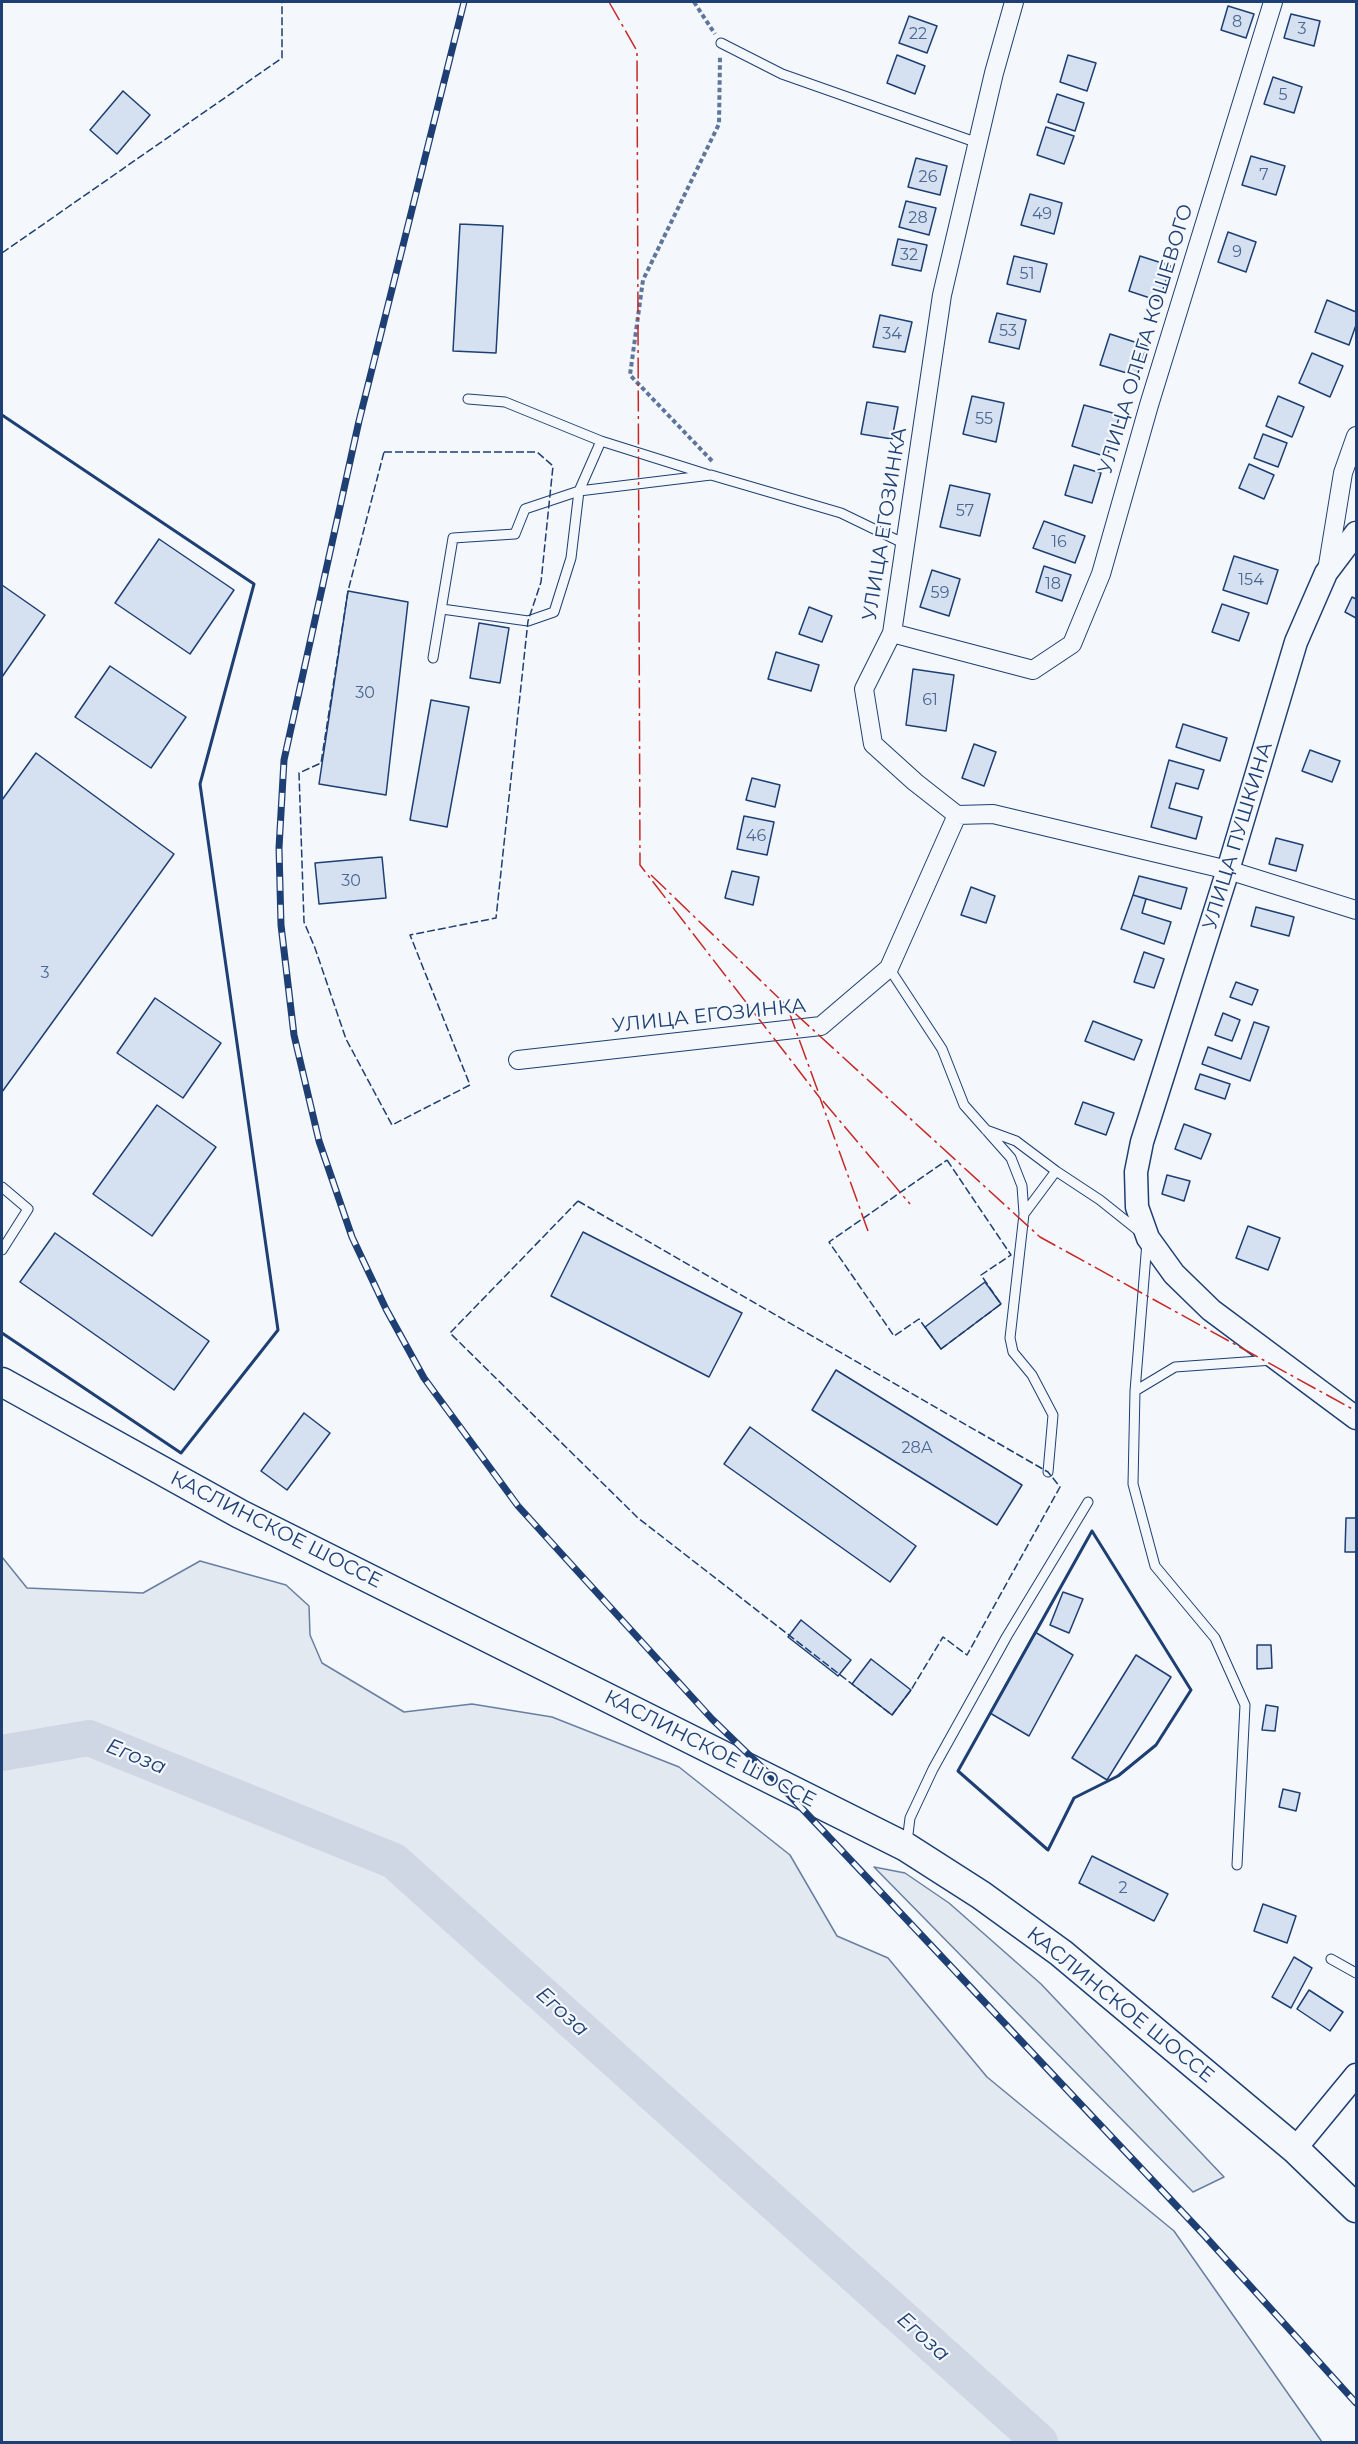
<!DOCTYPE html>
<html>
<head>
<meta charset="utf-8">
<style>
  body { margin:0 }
  #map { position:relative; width:1358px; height:2444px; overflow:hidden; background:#f4f7fb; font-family:Montserrat,sans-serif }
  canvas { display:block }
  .frame { position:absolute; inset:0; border:3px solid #1d3f73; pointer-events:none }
</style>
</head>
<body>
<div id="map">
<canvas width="1358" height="2444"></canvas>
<div class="frame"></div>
</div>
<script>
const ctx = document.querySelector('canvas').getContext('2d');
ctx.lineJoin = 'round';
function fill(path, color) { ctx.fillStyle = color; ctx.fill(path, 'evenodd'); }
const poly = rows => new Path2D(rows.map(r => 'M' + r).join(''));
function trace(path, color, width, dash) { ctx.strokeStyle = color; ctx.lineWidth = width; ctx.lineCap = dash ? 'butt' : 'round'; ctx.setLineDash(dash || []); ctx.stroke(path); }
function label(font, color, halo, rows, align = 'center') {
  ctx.font = font + ' Montserrat,sans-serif'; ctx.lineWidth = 4.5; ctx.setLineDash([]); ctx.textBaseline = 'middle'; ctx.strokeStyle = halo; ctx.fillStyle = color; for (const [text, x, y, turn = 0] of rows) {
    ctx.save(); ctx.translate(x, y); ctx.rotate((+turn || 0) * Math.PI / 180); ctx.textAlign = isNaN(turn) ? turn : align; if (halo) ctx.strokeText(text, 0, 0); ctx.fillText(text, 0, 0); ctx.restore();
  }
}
const green = poly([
  [2,1557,27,1588,143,1593,200,1561,286,1585,309,1606,310,1635,322,1663,404,1712,472,1704,552,1717,679,1767,790,1855,837,1936,888,1958,987,2077,1174,2231,1322,2442,2,2442,2,1557],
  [874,1867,905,1873,949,1903,1041,1984,1224,2177,1193,2192,874,1867]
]);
const river = poly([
  [2,1753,89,1738,394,1861,1040,2442]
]);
const building = poly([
  [1228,6,1254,14,1246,38,1221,30,1228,6],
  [1291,14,1320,21,1314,46,1284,38,1291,14],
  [909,16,937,26,927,53,899,43,909,16],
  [897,55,925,66,915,94,887,83,897,55],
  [1068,55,1096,63,1087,91,1060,82,1068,55],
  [1273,77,1302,87,1294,113,1264,104,1273,77],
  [123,91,150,115,117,154,90,130,123,91],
  [1057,94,1084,103,1075,131,1048,122,1057,94],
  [1046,127,1074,136,1064,164,1037,155,1046,127],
  [1251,156,1285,166,1276,195,1242,185,1251,156],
  [916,158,947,166,940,195,908,187,916,158],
  [1030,194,1062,203,1054,234,1021,225,1030,194],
  [906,201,936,208,929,235,899,227,906,201],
  [460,224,503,226,496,353,453,351,460,224],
  [1228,232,1256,242,1246,272,1218,262,1228,232],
  [898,239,927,245,921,271,892,265,898,239],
  [1014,256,1047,264,1040,292,1007,284,1014,256],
  [1140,256,1171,266,1159,301,1129,291,1140,256],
  [1327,300,1356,312,1356,325,1349,345,1315,332,1327,300],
  [997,313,1026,320,1019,349,989,342,997,313],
  [880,315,912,322,905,352,873,347,880,315],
  [1110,334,1147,346,1137,376,1100,365,1110,334],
  [1312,353,1343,366,1330,397,1299,383,1312,353],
  [972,396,1004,403,996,442,963,434,972,396],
  [1278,396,1304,407,1292,437,1266,426,1278,396],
  [867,402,898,407,892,439,861,434,867,402],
  [1084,405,1120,415,1107,457,1072,446,1084,405],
  [1263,434,1287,443,1278,467,1254,458,1263,434],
  [1249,464,1274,475,1264,499,1239,488,1249,464],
  [1074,465,1101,473,1092,503,1065,495,1074,465],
  [950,485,990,494,980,536,940,527,950,485],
  [1044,521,1085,536,1075,563,1033,548,1044,521],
  [159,539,234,590,190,654,115,603,159,539],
  [1234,556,1278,570,1267,604,1223,590,1234,556],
  [1044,566,1071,575,1062,601,1036,592,1044,566],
  [932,570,960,579,949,616,920,607,932,570],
  [2,585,45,615,2,677,2,585],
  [348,591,408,602,386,795,319,784,348,591],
  [1352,597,1356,599,1356,618,1345,612,1352,597],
  [1222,604,1249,613,1239,641,1212,632,1222,604],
  [809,607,832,616,822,642,799,634,809,607],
  [479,623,509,628,500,683,470,678,479,623],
  [776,652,819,665,811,691,768,679,776,652],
  [110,666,186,717,151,768,75,717,110,666],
  [913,669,954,675,946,731,906,725,913,669],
  [431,700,469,707,447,827,410,820,431,700],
  [1183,724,1227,738,1220,761,1176,747,1183,724],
  [974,744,996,752,984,786,962,778,974,744],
  [1310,750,1340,761,1332,782,1302,771,1310,750],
  [36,753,174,854,2,1092,2,800,36,753],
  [1169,760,1204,770,1198,789,1176,783,1169,808,1202,817,1196,839,1151,827,1169,760],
  [752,778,780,785,775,807,746,800,752,778],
  [744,816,774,822,767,855,737,849,744,816],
  [1276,838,1303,845,1296,871,1269,864,1276,838],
  [382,857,386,898,319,904,315,863,382,857],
  [732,871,759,877,753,905,725,898,732,871],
  [1139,876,1187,888,1181,909,1133,895,1139,876],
  [971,887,995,896,986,923,961,915,971,887],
  [1133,895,1146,899,1142,913,1171,922,1164,944,1121,929,1133,895],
  [1256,907,1294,917,1289,936,1251,926,1256,907],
  [1144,952,1164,959,1154,988,1134,982,1144,952],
  [1236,982,1258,990,1252,1005,1230,997,1236,982],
  [155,998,221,1043,183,1098,117,1053,155,998],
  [1223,1013,1240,1020,1232,1041,1215,1035,1223,1013],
  [1093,1021,1142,1040,1134,1060,1085,1041,1093,1021],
  [1254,1022,1269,1027,1250,1081,1202,1064,1208,1047,1241,1059,1254,1022],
  [1200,1074,1230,1084,1225,1099,1195,1089,1200,1074],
  [1083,1102,1114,1113,1106,1135,1075,1124,1083,1102],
  [157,1105,216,1147,152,1236,93,1194,157,1105],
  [1184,1124,1211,1134,1201,1159,1175,1149,1184,1124],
  [1167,1175,1190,1181,1184,1201,1162,1194,1167,1175],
  [1248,1226,1280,1238,1268,1270,1236,1258,1248,1226],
  [583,1232,742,1313,709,1377,551,1296,583,1232],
  [55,1233,209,1341,174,1390,20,1282,55,1233],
  [985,1282,1001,1304,941,1349,925,1327,985,1282],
  [836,1370,1022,1485,997,1525,812,1410,836,1370],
  [304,1413,330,1433,287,1490,261,1471,304,1413],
  [750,1427,916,1546,890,1582,724,1464,750,1427],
  [1346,1518,1356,1518,1356,1552,1345,1552,1346,1518],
  [1063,1592,1083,1599,1069,1633,1050,1625,1063,1592],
  [801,1620,851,1660,838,1676,788,1637,801,1620],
  [1035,1632,1073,1655,1029,1736,990,1713,1035,1632],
  [1257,1645,1271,1645,1272,1668,1257,1669,1257,1645],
  [1136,1655,1171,1677,1107,1780,1072,1758,1136,1655],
  [871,1659,911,1690,892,1715,852,1684,871,1659],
  [1266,1705,1278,1707,1275,1731,1262,1730,1266,1705],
  [1283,1789,1300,1793,1296,1811,1279,1807,1283,1789],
  [1092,1856,1168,1894,1154,1921,1079,1883,1092,1856],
  [1263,1904,1296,1916,1287,1943,1254,1931,1263,1904],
  [1294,1957,1312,1968,1291,2008,1272,1997,1294,1957],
  [1309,1990,1343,2012,1330,2031,1297,2009,1309,1990]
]);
const path = poly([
  [694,2,715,34],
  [712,461,630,375,643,280,719,124,720,57]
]);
const service = poly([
  [721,43,782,74,978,143],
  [468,399,505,402,601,441,706,474],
  [442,609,528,621,554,612,571,558,579,491,601,441],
  [433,658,453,538,515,534,525,509,579,491,711,475,841,513,905,544],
  [889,968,942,1049,964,1105,1011,1158,1022,1186,1024,1214,1010,1338,1013,1352,1032,1375,1053,1415,1048,1472],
  [986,1130,1016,1141,1056,1171],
  [2,1187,28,1209,2,1250],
  [1024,1214,1056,1171,1100,1200,1140,1232],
  [1147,1242,1135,1391,1133,1484,1155,1566,1215,1638,1245,1705,1237,1865],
  [1135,1391,1175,1367,1273,1360],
  [907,1842,910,1818,933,1769,1007,1636,1088,1502],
  [1331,1959,1356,1973]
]);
const minor = poly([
  [1327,571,1343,473,1356,436],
  [892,633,1033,670,1072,644,1101,574,1149,405,1273,2],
  [957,815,993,814,1228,870,1356,910],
  [518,1060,821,1026,889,968,957,815,915,782,873,744,864,689,892,633,942,295,994,73,1014,2]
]);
const tertiary = poly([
  [1356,533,1326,573,1296,642,1228,870,1142,1142,1136,1172,1137,1207,1148,1238,1174,1274,1211,1310,1356,1418],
  [1295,2149,1356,2075]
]);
const primary = poly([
  [2,1382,240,1514,906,1847,981,1895,1061,1953,1295,2149,1356,2208]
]);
const rail = poly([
  [464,2,359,421,284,760,279,848,281,925,294,1035,319,1141,352,1237,386,1309,424,1378,518,1506,712,1719,777,1782,1204,2235,1356,2403]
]);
const fence = poly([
  [2,253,282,58,282,2],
  [384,452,537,452,553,466,541,582,528,621,496,918,410,935,470,1085,392,1125,346,1039,315,948,304,922,299,773,321,763,348,591,384,452],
  [947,1160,1011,1255,981,1275,1001,1304,941,1349,919,1319,894,1336,829,1242,947,1160],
  [578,1201,1048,1472,1060,1487,967,1655,943,1637,911,1690,892,1715,638,1518,450,1333,578,1201]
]);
const wall = poly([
  [2,415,254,584,200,784,278,1330,181,1453,2,1333],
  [1092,1531,1191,1690,1156,1745,1118,1776,1074,1798,1048,1850,958,1771,1092,1531]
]);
const power = poly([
  [609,2,637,51,640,865,820,1098,868,1231],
  [651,875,787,1006,1040,1237,1356,1411],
  [788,1009,819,1094],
  [823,1101,910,1204]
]);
const numberNames = [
  ["8",1237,22],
  ["3",1302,29],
  ["22",918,34],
  ["5",1283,95],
  ["7",1264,175],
  ["26",928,177],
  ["49",1042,214],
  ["28",918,218],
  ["9",1237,252],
  ["32",909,255],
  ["51",1027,274],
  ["53",1008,331],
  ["34",892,334],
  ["55",984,419],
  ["57",965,511],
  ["16",1059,542],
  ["154",1251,580],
  ["18",1053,584],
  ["59",940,593],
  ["30",365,693],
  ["61",930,700],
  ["46",756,836],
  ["30",351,881],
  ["3",45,973],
  ["28А",917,1448],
  ["2",1123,1888]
];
const streetNames = [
  ["УЛИЦА ОЛЕГА КОШЕВОГО",1146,339,-73],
  ["УЛИЦА ЕГОЗИНКА",885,524,-81],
  ["УЛИЦА ПУШКИНА",1238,836,-73],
  ["УЛИЦА ЕГОЗИНКА",709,1016,-6],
  ["КАСЛИНСКОЕ ШОССЕ",276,1530,27],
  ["КАСЛИНСКОЕ ШОССЕ",710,1749,27],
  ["КАСЛИНСКОЕ ШОССЕ",1120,2005,39]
];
const waterNames = [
  ["Егоза",136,1757,22],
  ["Егоза",562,2012,42],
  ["Егоза",923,2337,42]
];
fill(green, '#e3e9f0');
trace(green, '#687fa3', 1.5);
trace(river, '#cfd7e4', 36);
fill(building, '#d5e0f0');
trace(building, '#1d3f73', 1.5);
trace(service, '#1d3f73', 11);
trace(minor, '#1d3f73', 20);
trace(tertiary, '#1d3f73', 25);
trace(primary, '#1d3f73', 31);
trace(path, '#5e769c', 4, [4.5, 3]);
trace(service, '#f4f7fb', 9);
trace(minor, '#f4f7fb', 18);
trace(tertiary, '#f4f7fb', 22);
trace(primary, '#f4f7fb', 28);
trace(rail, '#1d3f73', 7);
trace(rail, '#f4f7fb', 4.5, [14]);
trace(fence, '#1d3f73', 1.5, [8, 3]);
trace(wall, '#1d3f73', 3);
trace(power, '#c62828', 1.5, [21, 4.5, 3, 4.5]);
label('16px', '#4b6792', null, numberNames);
label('20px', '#1d3f73', '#f4f7fb', streetNames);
label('italic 21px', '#1d3f73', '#f4f7fb', waterNames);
</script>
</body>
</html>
